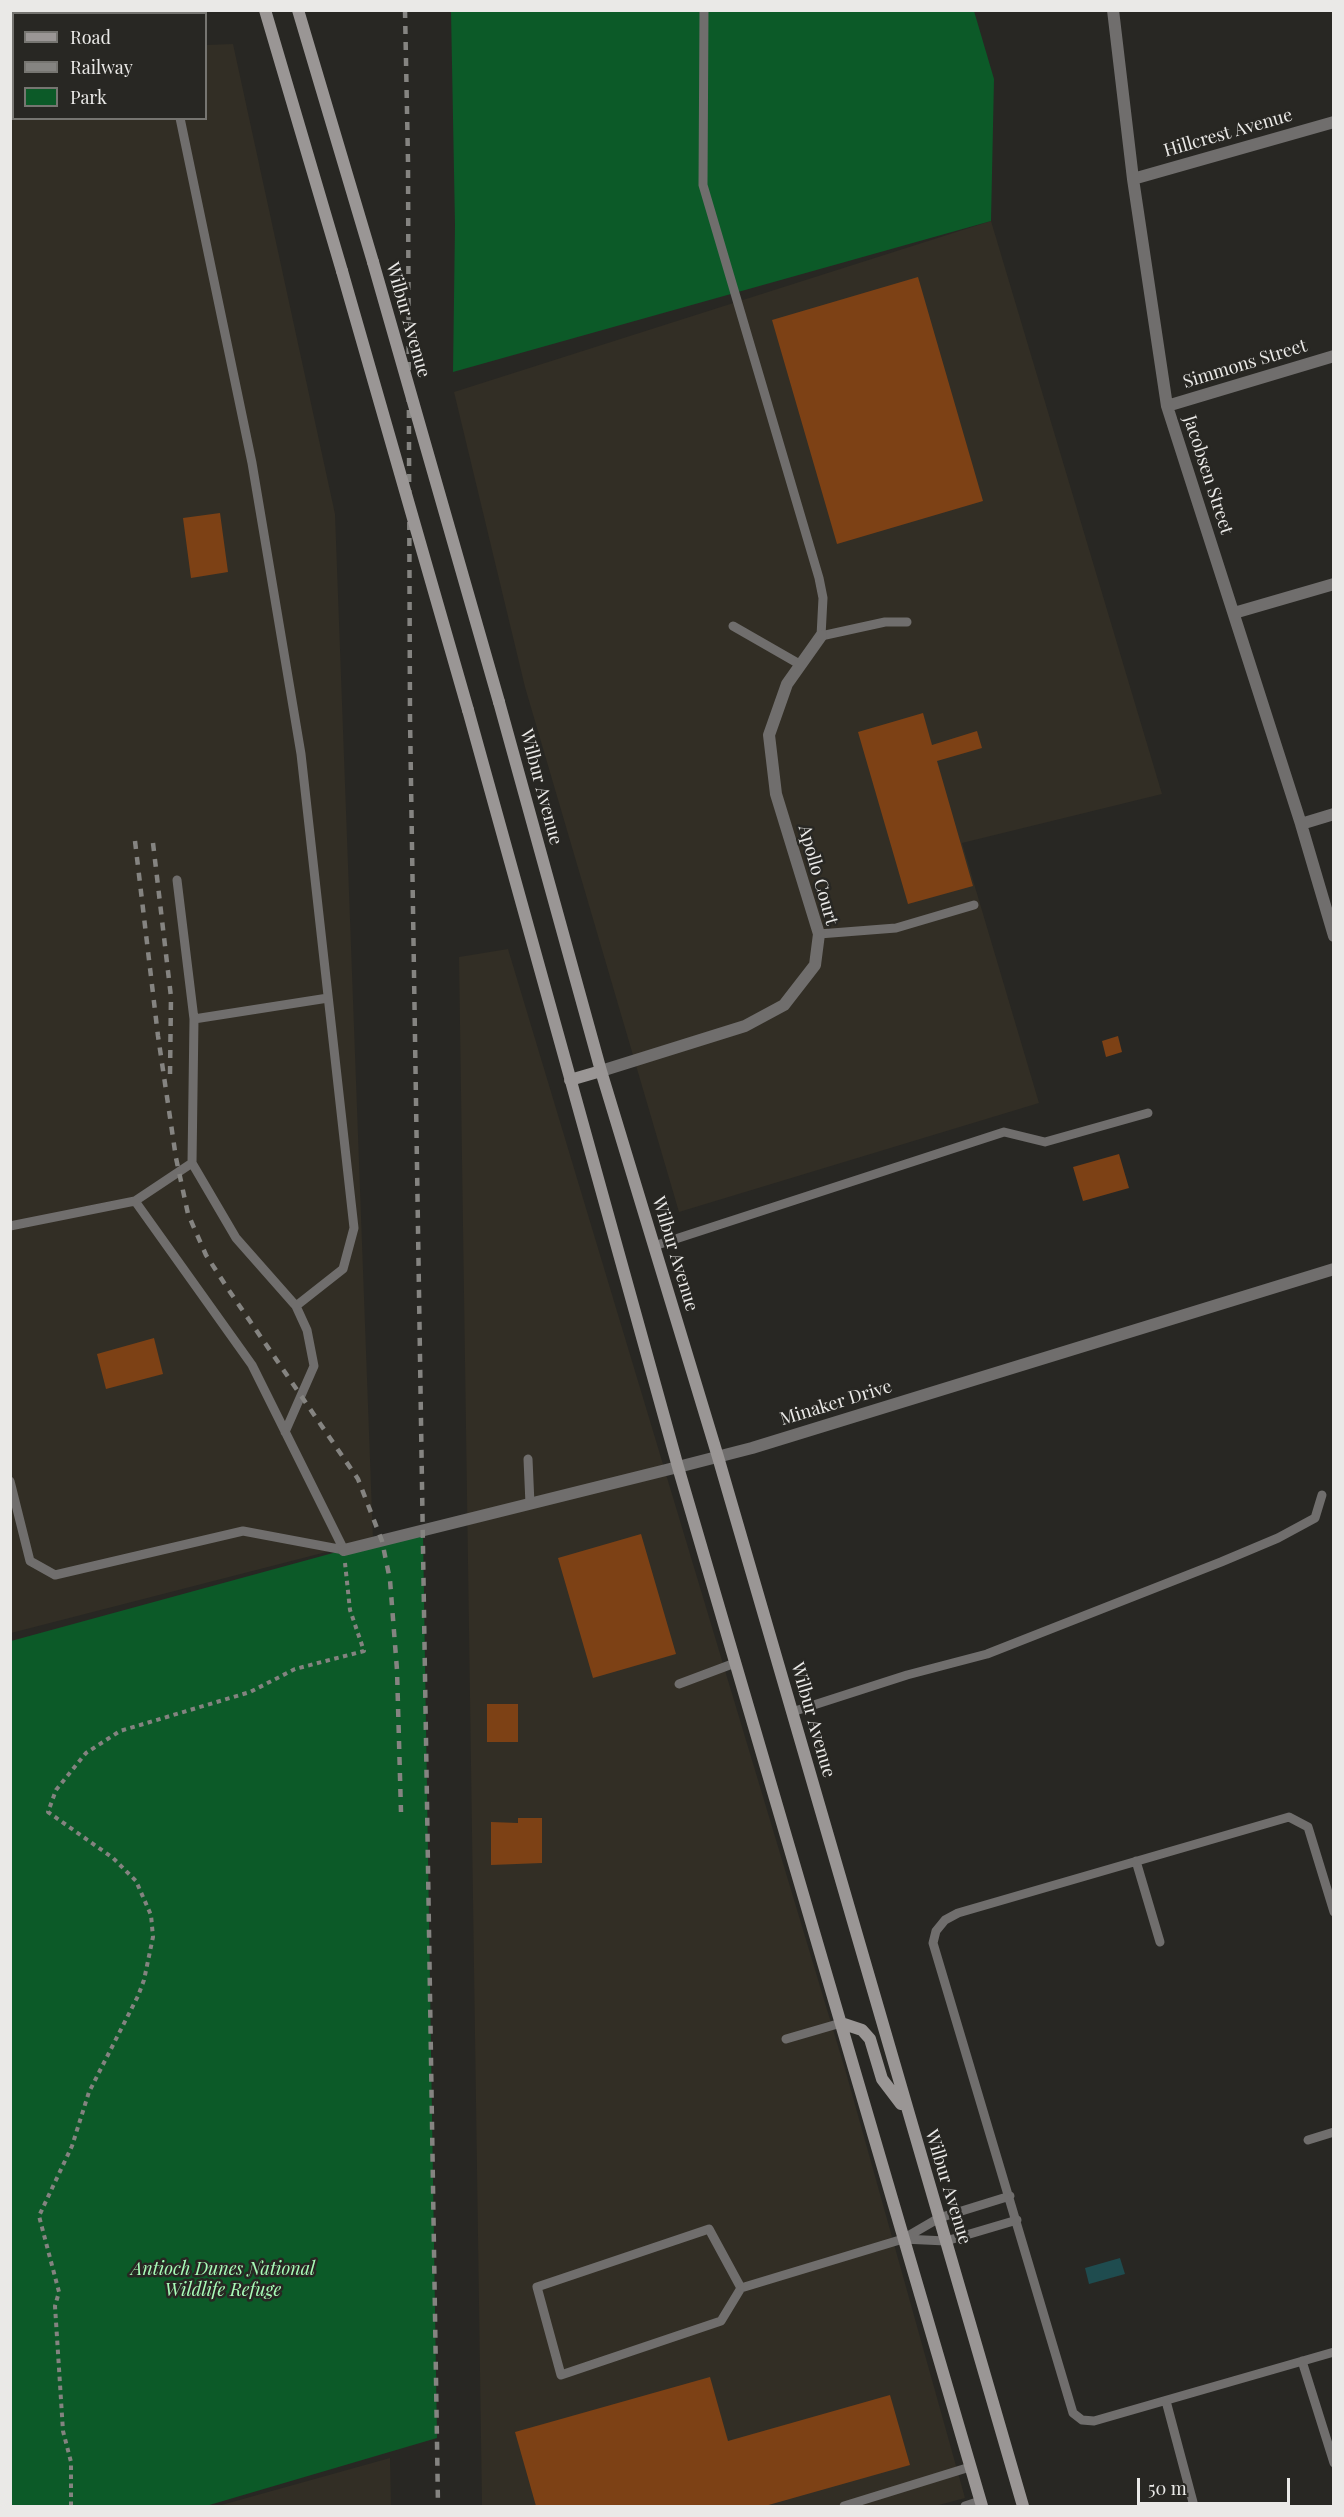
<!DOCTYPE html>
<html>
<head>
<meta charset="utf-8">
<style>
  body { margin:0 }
  #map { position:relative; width:1344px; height:2517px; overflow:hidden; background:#282723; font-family:"Playfair Display",serif }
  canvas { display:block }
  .frame { position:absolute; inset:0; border:12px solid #eae9e7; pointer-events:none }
  .legend { position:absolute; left:12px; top:12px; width:195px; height:108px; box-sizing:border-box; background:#282723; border:2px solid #767571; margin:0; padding:8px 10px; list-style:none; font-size:18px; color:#eae9e7 }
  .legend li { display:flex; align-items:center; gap:12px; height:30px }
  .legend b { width:30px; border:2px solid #767571 }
  .scale { position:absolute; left:1137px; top:2478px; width:153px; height:27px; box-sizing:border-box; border:3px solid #eae9e7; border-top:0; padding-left:8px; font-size:18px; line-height:21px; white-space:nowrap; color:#eae9e7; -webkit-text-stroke:4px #282723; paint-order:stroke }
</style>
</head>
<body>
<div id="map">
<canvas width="1344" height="2517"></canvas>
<div class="frame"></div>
<ul class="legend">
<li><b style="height:8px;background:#9a9695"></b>Road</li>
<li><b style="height:8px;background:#858481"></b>Railway</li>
<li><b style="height:16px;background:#0c5a28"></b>Park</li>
</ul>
<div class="scale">50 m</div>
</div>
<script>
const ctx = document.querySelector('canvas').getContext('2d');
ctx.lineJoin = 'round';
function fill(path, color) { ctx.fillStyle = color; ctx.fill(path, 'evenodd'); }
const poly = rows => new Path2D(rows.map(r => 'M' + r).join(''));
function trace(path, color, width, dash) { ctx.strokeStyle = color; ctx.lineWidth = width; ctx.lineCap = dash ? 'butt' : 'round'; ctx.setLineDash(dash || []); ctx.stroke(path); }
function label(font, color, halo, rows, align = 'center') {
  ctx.font = font + ' "Playfair Display",serif'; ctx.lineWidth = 5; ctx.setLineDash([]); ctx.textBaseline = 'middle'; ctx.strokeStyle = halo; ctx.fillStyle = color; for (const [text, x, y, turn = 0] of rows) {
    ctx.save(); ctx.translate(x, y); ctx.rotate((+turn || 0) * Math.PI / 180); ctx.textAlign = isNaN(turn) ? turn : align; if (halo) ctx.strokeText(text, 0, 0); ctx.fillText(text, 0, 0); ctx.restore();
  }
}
const built = poly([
  [233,44,335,514,373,1540,11,1633,10,51,14,51,14,118,206,118,206,45],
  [991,221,1162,794,962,843,1039,1103,679,1212,525,687,454,392],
  [508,949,847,2076,965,2498,935,2506,482,2506,459,957],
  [390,2458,391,2506,218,2506]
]);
const green = poly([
  [451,11,974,11,994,79,991,221,453,372,455,225],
  [423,1532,437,2438,206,2506,11,2506,11,1641,344,1550]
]);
const water = poly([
  [1120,2258,1125,2274,1089,2284,1085,2268]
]);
const building = poly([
  [918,277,983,501,837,544,772,320],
  [220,513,228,572,191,578,183,518],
  [923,713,932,745,977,731,982,748,937,761,973,886,908,904,858,732],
  [1118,1036,1122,1052,1106,1057,1102,1041],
  [1119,1154,1129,1188,1083,1201,1073,1167],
  [154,1338,163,1374,106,1389,97,1354],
  [641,1534,676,1654,593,1678,558,1558],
  [487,1704,518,1704,518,1742,487,1742],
  [518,1818,542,1818,542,1863,491,1865,491,1822,518,1823],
  [710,2377,728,2441,890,2395,910,2465,765,2506,536,2506,515,2432]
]);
const path = poly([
  [71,2506,71,2462,63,2431,55,2306,59,2292,39,2216,72,2146,89,2092,138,1996,144,1980,153,1937,151,1915,136,1881,113,1858,48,1812,56,1790,86,1753,120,1731,250,1692,295,1669,364,1651,350,1610,345,1563]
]);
const service = poly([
  [704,10,703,185,819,578,823,598,821,636,885,622,907,622],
  [10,111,14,110],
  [180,118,252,463,301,754,354,1228,343,1269,296,1306],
  [733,626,801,665],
  [177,880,194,1019],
  [819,934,896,928,974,905],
  [192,1163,236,1238,296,1306,307,1330,314,1366,285,1432],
  [135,1201,192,1163,194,1019,328,998],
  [10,1226,135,1201,252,1365,344,1550],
  [654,1246,1004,1132,1045,1142,1148,1113],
  [528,1459,530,1504],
  [10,1481,30,1561,55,1575,243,1531,344,1550],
  [679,1684,735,1663],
  [792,1712,907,1675,987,1654,1221,1562,1278,1538,1315,1518,1322,1495],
  [1136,1861,1160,1942],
  [1334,1912,1308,1827,1289,1817,958,1913,945,1920,936,1931,933,1943,1073,2413,1082,2420,1094,2421,1334,2352],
  [786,2039,841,2023],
  [1308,2140,1334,2132],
  [903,2239,946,2241,1017,2220],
  [741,2288,709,2229,537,2287,561,2375,721,2321,741,2288,903,2239,939,2218,1010,2196],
  [1302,2361,1334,2463],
  [1166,2401,1194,2506],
  [844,2506,970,2467],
  [965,2506,980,2501]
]);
const minor = poly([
  [1113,10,1133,179,1167,406,1301,824,1334,936],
  [1133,179,1334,122],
  [1167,406,1334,356],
  [1234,613,1334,584],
  [1301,824,1334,814],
  [601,1071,745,1026,784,1005,815,965,819,934,776,794,769,735,787,684,821,636],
  [344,1550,678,1467]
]);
const tertiary = poly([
  [678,1467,752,1448,1334,1269]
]);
const secondary = poly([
  [265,10,342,271],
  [298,10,373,262],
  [499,702,601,1071,718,1457,1023,2506],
  [468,710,678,1467,982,2506],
  [570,1080,601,1071],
  [841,2023,862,2030,870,2039,882,2079,901,2104]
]);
const rail = poly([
  [405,10,408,161,410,718,438,2506],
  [135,841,158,1036,176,1158,188,1214,206,1255,228,1289,358,1479,382,1541,390,1580,397,1670,401,1812],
  [153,843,171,997,170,1075]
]);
const secondaryBridge = poly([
  [373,262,499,702],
  [342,271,468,710]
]);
const streetNames = [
  ["Hillcrest Avenue",1228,133,-16],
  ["Wilbur Avenue",408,320,74],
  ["Simmons Street",1245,364,-17],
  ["Jacobsen Street",1208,475,72],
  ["Wilbur Avenue",541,787,75],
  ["Apollo Court",818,875,74],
  ["Wilbur Avenue",675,1254,73],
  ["Minaker Drive",836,1403,-17],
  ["Wilbur Avenue",813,1720,74],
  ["Wilbur Avenue",948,2187,73]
];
const parkNames = [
  ["Antioch Dunes National",223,2269],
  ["Wildlife Refuge",223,2290]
];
fill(built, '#322e25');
fill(green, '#0c5a28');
fill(water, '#1f4c4f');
fill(building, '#7d4115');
trace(path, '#848380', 4, [4.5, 4.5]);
trace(service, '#706e6d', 9);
trace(minor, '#706e6d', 12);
trace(tertiary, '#706e6d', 12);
trace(secondary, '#9a9695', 12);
trace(rail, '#858481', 4.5, [8, 8]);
trace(secondaryBridge, '#9a9695', 12);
label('18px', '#eae9e7', '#282723', streetNames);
label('italic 18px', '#a8fcb8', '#282723', parkNames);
</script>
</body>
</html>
